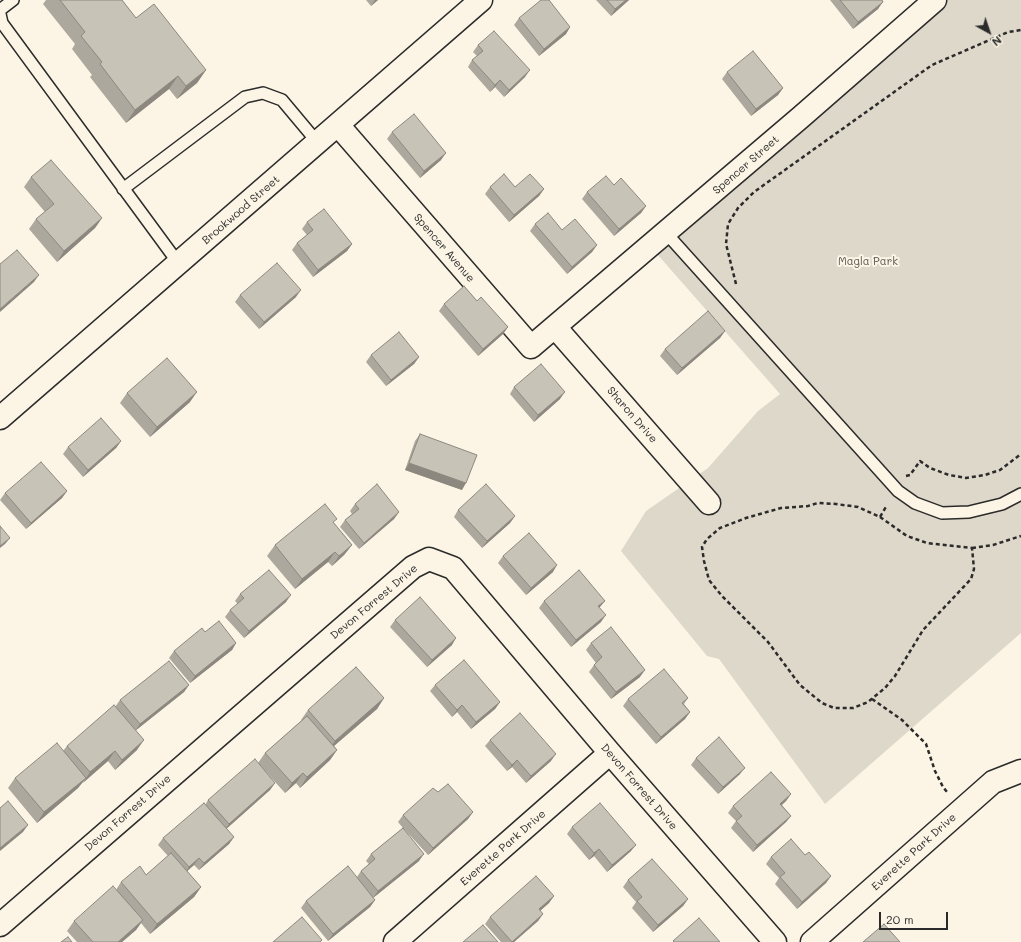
<!DOCTYPE html>
<html>
<head>
<meta charset="utf-8">
<style>
  body { margin:0 }
  #map { position:relative; width:1021px; height:942px; overflow:hidden; background:#fcf5e5; font-family:Mali,sans-serif }
  canvas { display:block }
  .north { position:absolute; left:969px; top:12px; width:40px; height:40px; -webkit-text-stroke:3px #fcf5e5; paint-order:stroke; rotate:140deg; font-size:11px; font-weight:700; line-height:16px; text-align:center; color:#2b2b2b }
  .north::after { content:''; display:block; margin:auto; width:14px; height:18px; background:#2b2b2b; clip-path:polygon(50% 0,100% 100%,50% 72%,0 100%) }
  .scale { position:absolute; left:879px; top:912px; width:69px; height:18px; box-sizing:border-box; border:2px solid #2b2b2b; border-top:0; padding-left:5px; font-size:12px; line-height:14px; white-space:nowrap; color:#2b2b2b; -webkit-text-stroke:3px #fcf5e5; paint-order:stroke }
</style>
</head>
<body>
<div id="map">
<canvas width="1021" height="942"></canvas>
<div class="north">N</div>
<div class="scale">20 m</div>
</div>
<script>
const ctx = document.querySelector('canvas').getContext('2d');
ctx.lineJoin = 'round';
function fill(path, color) { ctx.fillStyle = color; ctx.fill(path, 'evenodd'); }
const poly = rows => new Path2D(rows.map(r => 'M' + r).join(''));
function trace(path, color, width, dash) { ctx.strokeStyle = color; ctx.lineWidth = width; ctx.lineCap = dash ? 'butt' : 'round'; ctx.setLineDash(dash || []); ctx.stroke(path); }
function label(font, color, halo, rows, align = 'center') {
  ctx.font = font + ' Mali,sans-serif'; ctx.lineWidth = 4; ctx.setLineDash([]); ctx.textBaseline = 'middle'; ctx.strokeStyle = halo; ctx.fillStyle = color; for (const [text, x, y, turn = 0] of rows) {
    ctx.save(); ctx.translate(x, y); ctx.rotate((+turn || 0) * Math.PI / 180); ctx.textAlign = isNaN(turn) ? turn : align; if (halo) ctx.strokeText(text, 0, 0); ctx.fillText(text, 0, 0); ctx.restore();
  }
}
const green = poly([
  [935,0,1021,0,1021,633,825,804,719,659,707,656,621,551,646,511,708,468,758,411,780,394,650,246]
]);
const path = poly([
  [736,284,726,244,728,224,738,208,754,192,932,65,1008,32,1021,30],
  [906,476,910,475,920,461,930,468,949,475,966,478,985,475,1000,470,1021,454],
  [880,517,907,536,927,543,972,548,974,569,971,579,923,630,895,676,885,688,868,702,853,708,834,708,822,703,800,685,768,642,722,596,709,580,704,561,702,547,707,539,720,528,746,518,781,508,808,506,818,503,836,504,858,507,880,517,887,505],
  [972,548,993,545,1021,536],
  [872,699,902,720,926,744,935,771,943,787,947,792]
]);
const service = poly([
  [0,10,13,0],
  [0,14,2,23,179,264],
  [123,189,245,97,263,93,282,100,318,143],
  [666,233,898,491,915,503,942,513,969,512,1002,504,1021,494]
]);
const minor = poly([
  [338,125,531,347,801,117,935,0],
  [555,327,709,503],
  [0,418,481,0],
  [0,925,413,567,429,559,453,568,610,753,775,942],
  [395,942,610,753],
  [812,942,993,782,1021,771]
]);
const wall = poly([
  [46,0,122,0,136,18,206,70,197,83,177,99,169,89,126,123,90,77,92,75,72,49,75,44,43,4],
  [366,0,378,0,371,6],
  [596,0,629,0,611,16],
  [830,0,882,0,878,9,853,29],
  [519,18,570,27,566,34,539,56,514,25],
  [478,45,525,77,504,97,495,87,490,92,468,67,472,60,477,56,473,52],
  [727,72,783,88,778,95,751,116,722,79],
  [392,132,441,160,420,178,387,139],
  [31,177,102,218,95,228,57,262,29,229,36,219,45,212,24,187],
  [614,185,646,206,641,213,614,236,582,199,587,192],
  [490,187,515,187,544,189,539,196,509,222,485,194],
  [307,222,352,244,347,251,313,277,292,250,297,243,307,235,302,229],
  [535,224,562,230,597,245,592,252,567,274,530,231],
  [240,295,296,297,259,329,235,302],
  [477,301,508,327,503,334,478,356,439,311,444,304],
  [725,331,720,338,677,375,660,356,665,349],
  [371,355,419,357,414,364,386,386,366,362],
  [514,387,560,399,534,422,510,394],
  [127,393,190,402,150,437,120,403],
  [420,434,462,490,405,470,415,441],
  [121,441,116,448,83,477,63,454,68,447],
  [67,491,62,498,26,529,0,500,5,493],
  [355,504,399,512,394,519,359,549,340,527,345,520,352,514,350,511],
  [458,510,515,516,510,523,482,548,454,517],
  [334,523,352,545,344,555,332,566,328,562,295,589,267,556,275,545],
  [503,556,553,572,526,595,498,563],
  [240,594,286,602,244,638,225,617,230,610,238,604,235,601],
  [544,601,599,608,601,622,571,647,539,608],
  [395,620,452,645,427,667,390,627],
  [205,632,236,643,232,650,190,683,169,658,174,651],
  [591,643,640,677,611,699,589,672,594,665,596,663,586,650],
  [189,685,184,692,136,730,137,750,115,770,108,761,83,782,78,788,37,823,8,788,15,778,63,751,67,746,122,715,115,707,120,700],
  [435,685,500,702,495,709,471,729,457,712,452,717,430,691],
  [384,698,377,709,334,746,337,750,330,760,300,788,296,783,285,793,258,763,265,753,301,721,301,720,308,710],
  [688,698,684,704,690,712,685,719,656,744,623,706,628,699],
  [490,740,551,761,526,783,512,767,507,771,485,746],
  [696,758,740,774,718,794,691,765],
  [275,783,270,790,226,829,234,837,229,844,199,870,194,865,187,871,201,887,194,897,150,934,141,923,136,930,122,942,77,942,67,931,74,921,116,890,121,882,146,875,168,856,158,845,163,838,205,805,208,800],
  [438,792,473,812,468,819,428,855,404,829,419,861,373,898,375,900,370,907,328,941,301,908,306,901,357,877,361,871,369,864,366,861,371,854,403,828,398,822,403,815],
  [791,794,786,801,782,805,791,816,786,822,753,852,731,828,736,821,728,813,733,806],
  [572,827,631,851,607,872,594,856,589,860,567,834],
  [771,857,831,876,826,883,797,909,775,884,779,878,766,864],
  [628,880,688,899,683,906,653,932,632,908,636,902,623,887],
  [554,896,549,903,540,911,543,914,538,921,514,942,501,942,485,924,490,917]
]);
const shadedWall = poly([
  [375,0,378,0,371,6],
  [626,0,629,0,611,16,615,9],
  [883,2,878,9,853,29,858,22],
  [570,27,566,34,539,56,544,49],
  [206,70,197,83,177,99,186,86],
  [530,70,525,77,504,97,509,90],
  [178,76,169,89,126,123,135,110],
  [500,80,495,87,490,92,495,85],
  [783,88,778,95,751,116,756,109],
  [446,153,441,160,420,178,424,171],
  [544,189,539,196,509,222,514,215],
  [646,206,641,213,614,236,619,229],
  [102,218,95,228,57,262,64,251],
  [352,244,347,251,313,277,318,270],
  [597,245,592,252,567,274,572,267],
  [39,275,34,282,0,312,0,309],
  [301,290,296,297,259,329,264,322],
  [508,327,503,334,478,356,483,349],
  [725,331,720,338,677,375,682,368],
  [419,357,414,364,386,386,391,380],
  [197,392,190,402,150,437,157,427],
  [565,392,560,399,534,422,538,415],
  [121,441,116,448,83,477,88,470],
  [409,463,466,483,462,490,405,470],
  [67,491,62,498,26,529,31,523],
  [399,512,394,519,359,549,364,543],
  [515,516,510,523,482,548,487,541],
  [10,538,5,544,0,548,0,546],
  [352,545,344,555,332,566,339,556],
  [335,552,328,562,295,589,302,579],
  [557,565,553,572,526,595,531,588],
  [291,595,286,602,244,638,249,631],
  [605,601,600,607,593,613,598,606],
  [606,615,601,622,571,647,576,640],
  [456,638,452,645,427,667,432,660],
  [236,643,232,650,190,683,195,676],
  [645,670,640,677,611,699,616,692],
  [189,685,184,692,135,731,140,724],
  [384,698,377,709,328,751,335,741],
  [500,702,495,709,471,729,476,722],
  [462,705,457,712,452,717,457,710],
  [690,712,685,719,656,744,661,737],
  [144,740,137,750,115,770,122,760],
  [337,750,330,760,300,788,307,777],
  [115,751,108,761,83,783,90,772],
  [556,754,551,761,526,783,531,776],
  [517,760,512,767,507,771,512,765],
  [745,768,740,774,718,794,723,787],
  [303,773,296,783,285,793,292,783],
  [86,778,78,788,37,823,44,812],
  [275,783,270,790,224,831,229,824],
  [791,794,786,801,775,811,780,804],
  [473,812,468,819,428,855,433,848],
  [791,816,786,822,753,852,757,845],
  [28,825,23,832,0,851,0,848],
  [234,837,229,844,199,870,204,863],
  [636,845,631,851,607,872,612,865],
  [599,849,594,856,589,860,594,853],
  [424,854,419,861,373,898,378,891],
  [199,858,194,865,184,874,189,867],
  [831,876,826,883,797,909,802,902],
  [201,887,194,897,150,934,157,924],
  [554,896,549,903,534,916,539,909],
  [688,899,683,906,653,932,658,925],
  [375,900,370,907,328,941,333,934],
  [543,914,538,921,514,942,511,942],
  [143,920,136,930,122,942,118,942]
]);
const building = poly([
  [60,0,122,0,136,18,154,4,206,70,186,86,178,76,135,110,100,64,102,62,81,36,85,32,60,0],
  [541,0,549,0,570,27,544,49,519,18,541,0],
  [607,0,626,0,615,9,607,0],
  [840,0,882,0,883,2,858,22,840,0],
  [494,31,530,70,509,90,500,80,495,85,472,60,483,51,478,45,494,31],
  [753,51,783,88,756,109,727,72,753,51],
  [414,114,446,153,424,171,392,132,414,114],
  [51,160,102,218,64,251,36,219,54,204,31,177,51,160],
  [504,174,515,187,530,174,544,189,514,215,490,187,504,174],
  [606,176,614,185,621,178,646,206,619,229,587,192,606,176],
  [324,209,352,244,318,270,297,243,313,230,307,222,324,209],
  [548,213,562,230,575,219,597,245,572,267,535,224,548,213],
  [17,250,39,275,0,309,0,264,17,250],
  [277,263,301,290,264,322,240,295,277,263],
  [464,286,477,301,481,297,508,327,483,349,444,304,464,286],
  [708,311,725,331,682,368,665,349,708,311],
  [399,332,419,357,391,380,371,355,399,332],
  [167,358,197,392,157,427,127,393,167,358],
  [541,364,565,392,538,415,514,387,541,364],
  [101,418,121,441,88,470,68,447,101,418],
  [420,434,477,455,466,483,409,463,420,434],
  [41,462,67,491,31,523,5,493,41,462],
  [377,484,399,512,364,543,345,520,359,509,355,504,377,484],
  [486,484,515,516,487,541,458,510,486,484],
  [325,504,337,519,333,522,352,545,339,556,335,552,302,579,275,545,325,504],
  [0,526,10,538,0,546,0,526],
  [529,533,557,565,531,588,503,556,529,533],
  [269,570,291,595,249,631,230,610,244,598,240,594,269,570],
  [579,570,605,601,598,606,606,615,576,640,544,601,579,570],
  [420,597,456,638,432,660,395,620,420,597],
  [219,621,236,643,195,676,174,651,202,628,205,632,219,621],
  [611,627,645,670,616,692,594,665,602,657,591,643,611,627],
  [464,660,500,702,476,722,462,705,457,710,435,685,464,660],
  [169,661,189,685,140,724,120,700,169,661],
  [356,667,384,698,335,741,308,710,356,667],
  [664,669,688,698,682,703,690,712,661,737,628,699,664,669],
  [114,705,144,740,122,760,115,751,90,772,67,746,114,705],
  [520,713,556,754,531,776,517,760,512,765,490,740,520,713],
  [307,716,337,750,307,777,303,773,292,783,265,753,307,716],
  [719,737,745,768,723,787,696,758,719,737],
  [57,743,86,778,44,812,15,778,57,743],
  [255,759,275,783,229,824,208,800,255,759],
  [771,772,791,794,780,804,791,816,757,845,736,821,742,816,733,806,771,772],
  [448,784,473,812,433,848,403,815,433,788,438,792,448,784],
  [8,801,28,825,0,848,0,808,8,801],
  [204,803,234,837,204,863,199,858,189,867,163,838,204,803],
  [600,803,636,845,612,865,599,849,594,853,572,827,600,803],
  [403,828,424,854,378,891,361,871,375,859,371,854,403,828],
  [791,839,805,855,809,852,831,876,802,902,780,877,785,873,771,857,791,839],
  [171,853,201,887,157,924,121,882,140,866,146,875,171,853],
  [652,859,688,899,658,925,637,901,642,897,628,880,652,859],
  [348,866,375,900,333,934,306,901,348,866],
  [536,876,554,896,539,909,543,914,512,942,490,917,536,876],
  [113,886,143,920,118,942,93,942,74,921,113,886],
  [302,917,322,940,320,942,273,942,302,917],
  [699,918,720,942,674,942,673,941,699,918],
  [884,924,900,942,863,942,884,924],
  [483,925,498,942,463,942,483,925],
  [68,937,72,942,61,942,68,937]
]);
const streetNames = [
  ["Spencer Street",746,165,-41],
  ["Brookwood Street",241,210,-41],
  ["Spencer Avenue",444,248,49],
  ["Sharon Drive",632,415,49],
  ["Devon Forrest Drive",374,602,-40],
  ["Devon Forrest Drive",639,787,49],
  ["Devon Forrest Drive",128,813,-41],
  ["Everette Park Drive",503,848,-41],
  ["Everette Park Drive",914,852,-42]
];
const parkNames = [
  ["Magla Park",868,262]
];
fill(green, '#ded8ca');
trace(service, '#2b2b2b', 14);
trace(minor, '#2b2b2b', 25);
trace(path, '#2b2b2b', 2.5, [4, 3]);
trace(service, '#fcf5e5', 11);
trace(minor, '#fcf5e5', 22);
fill(wall, '#aca89d');
fill(shadedWall, '#8c8880');
fill(building, '#c8c3b7');
trace(building, '#8c8880', 1);
label('11px', '#2b2b2b', '#fcf5e5', streetNames);
label('11px', '#585653', '#fcf5e5', parkNames);
</script>
</body>
</html>
